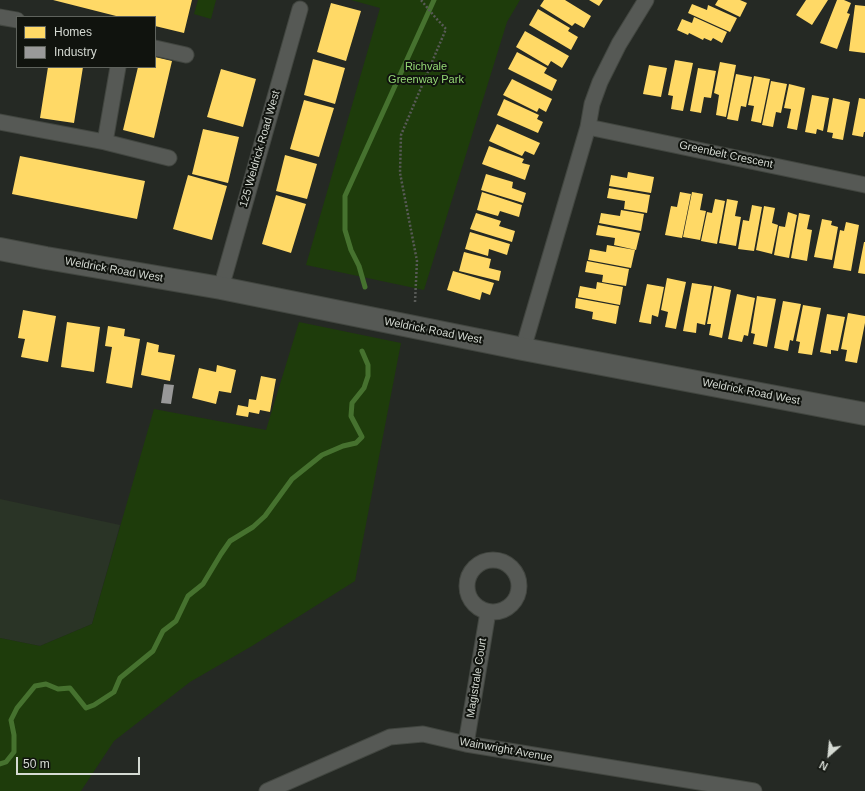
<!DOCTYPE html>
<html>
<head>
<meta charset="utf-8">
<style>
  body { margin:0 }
  #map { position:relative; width:865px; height:791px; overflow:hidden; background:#252924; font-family:Helvetica,sans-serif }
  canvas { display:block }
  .legend { position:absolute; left:16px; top:16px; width:140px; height:52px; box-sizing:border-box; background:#10130e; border:1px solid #5f635d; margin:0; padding:5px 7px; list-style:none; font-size:12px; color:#d5dad3 }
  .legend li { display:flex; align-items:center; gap:8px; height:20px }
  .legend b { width:20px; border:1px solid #5f635d }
  .north { position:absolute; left:809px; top:735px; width:40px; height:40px; -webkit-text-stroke:3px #10130e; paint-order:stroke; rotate:207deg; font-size:11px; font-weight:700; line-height:16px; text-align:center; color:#d5dad3 }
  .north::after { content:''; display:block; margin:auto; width:14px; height:18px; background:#d5dad3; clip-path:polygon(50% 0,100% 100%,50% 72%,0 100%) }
  .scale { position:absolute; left:16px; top:757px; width:124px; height:18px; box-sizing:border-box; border:2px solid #d5dad3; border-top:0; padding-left:5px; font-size:12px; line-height:14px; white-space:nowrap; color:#d5dad3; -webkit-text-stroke:3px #10130e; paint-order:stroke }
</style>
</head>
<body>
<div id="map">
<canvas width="865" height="791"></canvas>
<ul class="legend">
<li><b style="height:11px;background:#ffd966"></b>Homes</li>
<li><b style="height:11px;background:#999"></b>Industry</li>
</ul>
<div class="north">N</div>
<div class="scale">50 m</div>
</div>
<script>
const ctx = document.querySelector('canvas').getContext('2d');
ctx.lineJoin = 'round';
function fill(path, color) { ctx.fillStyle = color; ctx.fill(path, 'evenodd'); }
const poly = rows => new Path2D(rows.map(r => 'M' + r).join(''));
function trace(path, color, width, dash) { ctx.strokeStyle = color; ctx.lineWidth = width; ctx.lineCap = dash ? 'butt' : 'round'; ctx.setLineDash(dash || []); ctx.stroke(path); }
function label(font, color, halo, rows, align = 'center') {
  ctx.font = font + ' Helvetica,sans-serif'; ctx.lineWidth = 4; ctx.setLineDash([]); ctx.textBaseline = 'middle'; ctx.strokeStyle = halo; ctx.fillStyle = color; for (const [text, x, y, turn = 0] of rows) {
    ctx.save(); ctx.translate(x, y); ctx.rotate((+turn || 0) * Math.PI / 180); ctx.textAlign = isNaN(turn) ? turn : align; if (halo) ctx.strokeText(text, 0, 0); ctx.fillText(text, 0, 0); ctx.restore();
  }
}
const built = poly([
  [0,499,120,525,92,624,40,646,0,638]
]);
const green = poly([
  [198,0,216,0,211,19,194,14],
  [351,0,520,0,507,22,424,290,306,265,380,8],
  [299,322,401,343,355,581,252,646,190,682,114,741,81,791,0,791,0,638,40,646,92,624,154,409,266,430]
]);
const homes = poly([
  [53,0,192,0,184,33,155,26,155,17,120,17],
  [544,0,565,0,591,16,584,28,575,23,572,26,540,6],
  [589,0,603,0,599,6],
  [718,0,740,0,747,3,740,17,715,5],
  [806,0,828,0,812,25,796,15],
  [837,0,844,0,851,3,847,13,850,14,837,49,820,43],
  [331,3,361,11,346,61,317,52],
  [692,4,707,10,708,5,737,18,730,32,688,13],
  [855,5,865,6,865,53,849,51],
  [538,9,570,28,568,31,578,37,571,50,529,25],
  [694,17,727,32,722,43,713,38,711,41,704,38,703,40,689,33,688,35,677,30,682,19,692,23],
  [525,31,569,56,562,68,551,61,548,66,516,47],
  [517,52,547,68,544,73,557,80,552,91,508,69],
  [155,57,172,61,154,138,123,130,138,67,155,67],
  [313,59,345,68,335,104,304,95],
  [675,60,693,63,683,111,671,109,673,96,668,95],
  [720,62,736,65,726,117,716,115,719,95,714,93],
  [649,65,667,68,661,97,643,94],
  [48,67,83,67,74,123,40,118],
  [698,68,716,71,711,98,704,97,701,113,690,111],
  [221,69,256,79,243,127,207,117],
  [736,74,752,77,746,107,741,106,738,121,727,119],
  [754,76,770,79,761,123,751,121,754,106,748,105],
  [512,79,552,99,546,112,539,108,537,112,503,95],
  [771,81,787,84,781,113,776,112,773,127,762,125],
  [789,84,805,88,797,130,787,128,791,109,784,108],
  [812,95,829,98,823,131,817,129,816,134,805,132],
  [833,98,850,102,843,140,832,138,833,133,827,132],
  [859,98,865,99,865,132,864,132,863,137,852,135],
  [504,99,539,115,537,119,543,122,538,133,497,115],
  [304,100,334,108,319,157,290,149],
  [497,124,540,143,534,155,525,151,522,156,489,141],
  [203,129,239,137,228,183,192,174],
  [489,146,524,159,522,163,530,165,525,180,482,164],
  [285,155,317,164,307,199,276,191],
  [20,156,145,181,137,219,12,194],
  [628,172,654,177,651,193,609,186,611,175,627,178],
  [486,174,513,182,512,188,526,193,523,203,481,190],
  [188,175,227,186,212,240,173,229],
  [609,188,650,195,647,213,624,209,625,201,607,198],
  [482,192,522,205,519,217,500,211,498,216,477,210],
  [680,192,691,194,682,238,665,235,671,206,677,207],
  [692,192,703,194,700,210,706,211,700,240,683,237],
  [276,195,306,204,291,253,262,244],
  [715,199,725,201,717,244,701,241,707,212,712,213],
  [727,199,738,201,735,216,741,217,736,246,719,243],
  [752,205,762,207,754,251,738,249,743,220,749,221],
  [764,206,775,208,772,223,778,225,772,254,756,250],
  [621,210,644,214,641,231,599,223,601,213,620,216],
  [788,212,797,215,789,258,774,255,779,226,785,227],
  [476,213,501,221,499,226,515,231,512,242,470,229],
  [799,213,810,215,807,229,812,230,807,261,791,258],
  [822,219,832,221,831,225,838,227,832,260,814,257],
  [846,222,859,225,851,271,833,268,840,230,844,231],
  [598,225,640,233,636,250,614,245,615,238,596,235],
  [470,232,510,244,507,255,489,249,488,256,465,249],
  [864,242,865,242,865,274,858,273],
  [607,245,635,250,631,268,588,260,590,249,606,252],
  [464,252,491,259,489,268,501,271,499,281,459,271],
  [587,261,629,269,626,286,602,282,603,275,585,272],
  [453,271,494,283,490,295,482,292,480,300,447,290],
  [667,278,686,282,676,329,665,327,668,312,661,310],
  [597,282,623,287,620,305,578,297,580,286,596,289],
  [692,283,712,286,705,325,697,323,696,333,683,331],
  [647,284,664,287,658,317,652,315,651,324,639,322],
  [714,286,731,290,722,338,709,335,711,324,707,324],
  [737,294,755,298,748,336,744,335,742,342,728,339],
  [757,296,776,299,767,347,753,344,755,334,751,333],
  [576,298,619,306,616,324,592,319,593,312,575,308],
  [783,301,801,304,793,341,790,340,788,351,774,348],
  [803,305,821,308,812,355,798,353,800,342,796,341],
  [23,310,56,316,48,362,21,357,25,339,18,338],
  [848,313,865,316,865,323,857,363,845,361,847,350,841,349],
  [827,314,845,317,838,351,831,350,831,354,820,352],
  [67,322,100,327,94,372,61,367],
  [108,326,125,329,124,336,140,339,132,388,106,383,112,347,105,346],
  [147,342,159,345,158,352,175,355,170,381,141,375],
  [217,365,236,370,231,393,219,391,216,404,192,398,199,368,216,372],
  [261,376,276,379,270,412,260,410,259,414,249,412,248,417,236,415,238,405,248,407,249,399,256,400]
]);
const industry = poly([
  [164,384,174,385,171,404,161,403]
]);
const stream = poly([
  [365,287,359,266,351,250,345,230,345,196,434,0],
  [0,764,6,762,14,752,14,735,11,720,17,708,35,686,46,684,58,689,70,688,86,708,94,705,114,692,120,678,153,651,163,631,176,621,188,596,203,584,221,554,230,541,253,527,265,516,292,479,322,455,343,446,356,443,362,437,351,416,352,403,364,388,368,376,368,365,362,351]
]);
const path = poly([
  [415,302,417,261,400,173,401,135,446,29,435,17,421,0]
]);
const street = poly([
  [0,17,17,20],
  [155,48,186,55],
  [0,122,105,142,169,158],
  [588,127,865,185],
  [105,142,118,67],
  [221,288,300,9],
  [523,349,588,127,592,104,600,82,619,44,646,0],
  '467 586a26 26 0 1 1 52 0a26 26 0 1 1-52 0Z',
  [466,744,488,612],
  [267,791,390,737,423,734,466,744,754,791]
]);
const secondary = poly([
  [0,249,46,258,221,288,523,349,865,414]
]);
const parkNames = [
  ["Richvale",426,67],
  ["Greenway Park",426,80]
];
const streetNames = [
  ["125 Weldrick Road West",260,149,-74],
  ["Greenbelt Crescent",726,155,12],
  ["Weldrick Road West",114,270,10],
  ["Weldrick Road West",433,331,11],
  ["Weldrick Road West",751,392,11],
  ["Magistrale Court",477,678,-81],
  ["Wainwright Avenue",506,750,10]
];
fill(built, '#2a3426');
fill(green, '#1e3c0b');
fill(homes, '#ffd966');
fill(industry, '#999');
trace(stream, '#46722f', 5);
trace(street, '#424640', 17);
trace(secondary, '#424640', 24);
trace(path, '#585a57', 2.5, [2, 2]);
trace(street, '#565955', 15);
trace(secondary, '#565955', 22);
label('11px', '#94d774', '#10130e', parkNames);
label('11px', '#d5dad3', '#10130e', streetNames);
</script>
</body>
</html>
